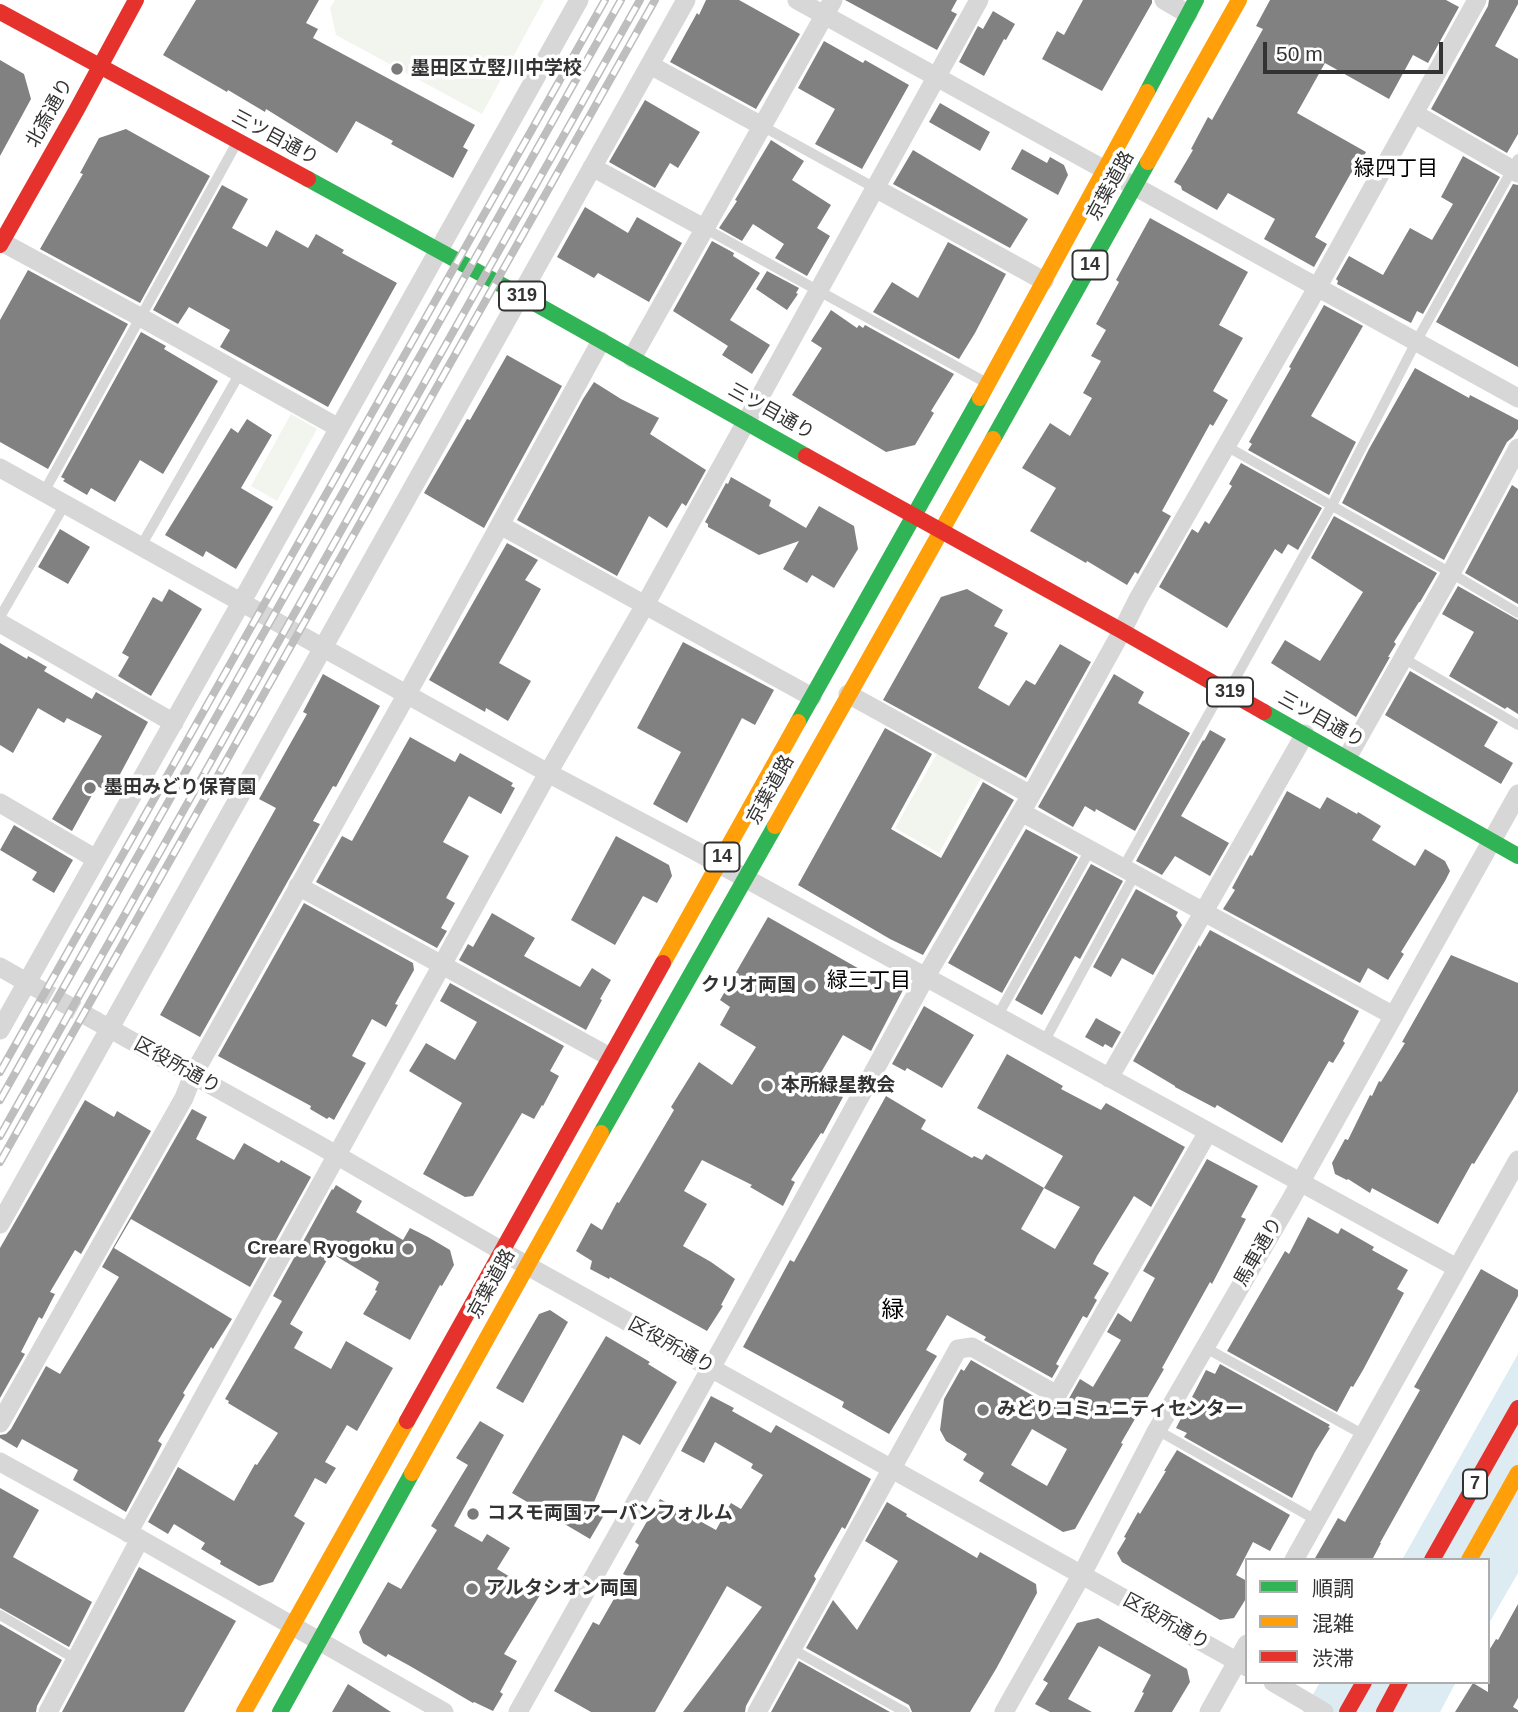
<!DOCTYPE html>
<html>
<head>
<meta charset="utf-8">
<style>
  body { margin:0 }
  #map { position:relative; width:1518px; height:1712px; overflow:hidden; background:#fff; font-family:Helvetica,"Noto Sans JP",sans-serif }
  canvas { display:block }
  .legend { position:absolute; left:1245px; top:1558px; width:245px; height:126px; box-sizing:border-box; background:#fff; border:2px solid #adadad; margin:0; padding:9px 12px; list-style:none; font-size:21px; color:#333 }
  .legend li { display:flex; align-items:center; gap:14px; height:35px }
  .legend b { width:35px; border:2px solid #adadad }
  .scale { position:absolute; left:1263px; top:42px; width:180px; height:32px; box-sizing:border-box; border:4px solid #333; border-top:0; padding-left:9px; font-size:21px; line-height:24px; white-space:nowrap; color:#333; -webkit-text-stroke:5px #fff; paint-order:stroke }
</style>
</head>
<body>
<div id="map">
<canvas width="1518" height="1712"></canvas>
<ul class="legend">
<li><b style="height:9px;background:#30b455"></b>順調</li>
<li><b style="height:9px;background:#ff9f0a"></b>混雑</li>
<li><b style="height:9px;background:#e5322d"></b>渋滞</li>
</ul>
<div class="scale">50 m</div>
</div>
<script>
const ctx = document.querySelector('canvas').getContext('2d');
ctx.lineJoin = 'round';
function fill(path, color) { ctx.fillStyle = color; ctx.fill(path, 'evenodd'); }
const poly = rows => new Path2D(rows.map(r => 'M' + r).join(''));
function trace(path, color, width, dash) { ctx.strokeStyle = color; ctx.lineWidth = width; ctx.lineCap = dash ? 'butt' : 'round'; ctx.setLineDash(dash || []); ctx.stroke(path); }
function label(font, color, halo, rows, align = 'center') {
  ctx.font = font + ' Helvetica,"Noto Sans JP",sans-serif'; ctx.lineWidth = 7; ctx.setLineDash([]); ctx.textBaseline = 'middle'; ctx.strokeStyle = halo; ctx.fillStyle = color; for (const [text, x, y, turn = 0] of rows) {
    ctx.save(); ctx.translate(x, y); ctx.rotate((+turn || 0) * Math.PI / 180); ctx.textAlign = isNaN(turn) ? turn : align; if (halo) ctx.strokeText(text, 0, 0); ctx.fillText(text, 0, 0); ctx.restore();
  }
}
const green = poly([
  [335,0,544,0,482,114,336,35,330,8],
  [291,414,317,429,277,501,251,486],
  [939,750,983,775,939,853,895,828]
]);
const water = poly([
  [1518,1354,1518,1573,1488,1625,1488,1560,1402,1560],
  [1320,1682,1456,1682,1440,1712,1303,1712]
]);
const building = poly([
  [196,0,319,0,306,23,318,29,313,38,475,125,463,147,468,150,453,178,391,144,393,141,356,121,337,153,266,109,265,112,228,90,227,92,163,55],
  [706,0,739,0,800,34,756,109,670,62,697,13,699,15],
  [845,0,957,0,951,11,957,14,937,50],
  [1083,0,1152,0,1152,3,1102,91,1042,59,1057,31,1064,35],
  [1270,0,1446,0,1459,7,1428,63,1413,55,1389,99,1325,63,1297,113,1366,152,1354,175,1351,173,1315,237,1327,244,1314,267,1264,239,1275,219,1228,193,1217,210,1182,190,1181,186,1174,182,1193,150,1191,149,1208,117,1212,120,1263,29,1256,26],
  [1489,0,1518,0,1518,4,1495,46,1518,59,1518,134,1507,153,1431,109,1488,6],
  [993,11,1015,24,1006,40,1004,39,984,76,959,62,978,26,983,29],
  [824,41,863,63,865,60,909,85,862,169,815,144,835,109,798,88],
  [0,60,24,74,31,99,0,156],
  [645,100,700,132,678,168,670,163,655,188,609,162],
  [940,103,990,132,980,151,929,122],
  [126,129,210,176,140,303,40,249,83,174,80,173,99,138],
  [771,140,804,161,792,180,831,205,817,228,830,236,807,276,775,258,784,244,753,224,742,241,719,228,737,201,735,200],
  [1022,149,1047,163,1050,157,1064,165,1068,175,1058,195,1011,169],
  [913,150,1028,219,1010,248,893,184],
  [1463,156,1500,177,1423,314,1417,311,1411,323,1337,284,1338,281,1336,279,1349,256,1383,275,1410,228,1432,240,1453,204,1441,197],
  [1513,184,1518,185,1518,367,1436,322],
  [222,185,248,199,232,228,267,247,276,230,308,248,316,234,344,250,342,253,397,283,328,407,220,347,230,330,189,307,178,324,153,310],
  [585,207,628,233,637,217,682,243,649,302,598,273,594,278,557,257],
  [1150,218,1248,272,1219,325,1243,338,1213,391,1228,400,1213,426,1210,424,1162,511,1171,516,1138,574,1135,572,1127,585,1087,561,1086,563,1030,531,1056,488,1022,468,1050,423,1070,436,1092,398,1083,393,1101,361,1091,356,1106,330,1096,324,1119,282,1116,280],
  [712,241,734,253,733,256,760,273,730,320,770,345,752,374,722,355,728,346,673,311],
  [948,242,1006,274,975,333,959,359,873,312,892,282,918,298],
  [28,270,128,324,48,469,0,442,0,320],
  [767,271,799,288,796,293,798,294,787,310,756,289],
  [1324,305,1363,326,1311,416,1356,442,1329,495,1248,450,1252,444,1249,442,1291,368,1289,367],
  [831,310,857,328,859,325,863,328,865,325,954,374,931,411,934,413,915,445,886,452,792,395,822,348,811,341],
  [141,332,166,346,164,349,218,381,163,474,140,460,115,502,91,488,87,495,63,481,65,479,61,477],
  [507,355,562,386,484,528,424,493,467,419,470,420],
  [1415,368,1469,398,1470,395,1518,420,1518,429,1513,437,1507,442,1444,560,1342,503,1369,449],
  [594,382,621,399,659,418,650,434,706,470,686,506,682,503,667,528,649,516,617,576,517,520,583,399],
  [247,419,272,435,241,488,273,507,236,569,206,551,203,557,165,535,231,428,238,433],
  [1241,463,1322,508,1298,550,1288,544,1282,554,1275,549,1227,628,1159,587,1192,529,1198,533,1205,521,1209,524,1232,486,1229,484],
  [731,477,771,500,769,506,806,528,819,506,854,526,858,549,834,588,812,575,807,583,783,569,799,541,759,555,708,527,708,524,705,522,726,483,728,484],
  [1512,485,1518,489,1518,604,1465,573],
  [1334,516,1437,573,1420,602,1419,602,1394,642,1396,644,1388,657,1390,657,1356,717,1271,663,1285,640,1320,661,1363,592,1311,558],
  [60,529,90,547,68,584,38,567],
  [507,543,538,560,525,580,541,589,499,663,531,681,508,721,486,708,485,712,429,680],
  [1458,586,1518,620,1518,714,1507,707,1505,709,1449,676,1474,632,1442,614],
  [169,589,202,609,151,696,118,676,129,657,122,653,153,597,162,602],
  [967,589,1003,610,994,626,1008,633,978,688,1009,706,1026,680,1035,685,1060,644,1091,662,1026,778,883,700,941,597],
  [683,642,774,690,755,725,742,718,687,823,653,804,681,752,637,728],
  [0,643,27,659,28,656,47,667,44,671,92,699,96,692,148,722,110,793,97,786,72,831,52,819,102,736,67,718,64,723,38,708,13,753,0,745],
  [1410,671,1498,722,1484,746,1513,763,1501,784,1385,715],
  [323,674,380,706,336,787,333,786,313,821,320,824,200,1037,160,1015,276,808,259,799,307,714,303,712],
  [1114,674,1144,692,1138,703,1190,733,1135,831,1096,809,1095,812,1085,806,1073,827,1038,807],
  [885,728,932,754,891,829,941,858,983,782,1014,800,923,955,890,939,798,885],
  [1210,730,1226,739,1181,816,1229,843,1210,876,1175,856,1162,875,1136,861,1203,740,1204,741],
  [410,737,455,762,460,753,513,783,511,786,515,788,501,814,469,796,443,842,469,856,446,898,455,903,441,928,447,931,437,948,316,882,342,836,352,841],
  [1287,791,1320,809,1327,797,1357,814,1358,812,1381,826,1372,840,1415,866,1425,849,1445,861,1450,871,1445,881,1401,952,1404,954,1388,980,1368,968,1360,983,1223,909,1235,890,1232,888,1250,855,1252,856],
  [14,825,73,860,54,893,32,880,37,872,0,850],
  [1026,829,1078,857,1002,993,948,963],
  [616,836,669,865,672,876,657,903,643,896,615,945,571,920],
  [1091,864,1123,881,1080,959,1075,956,1042,1015,1015,1000],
  [1136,889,1178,912,1176,916,1182,925,1153,975,1122,958,1111,977,1093,967],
  [304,903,413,963,414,970,395,1004,398,1005,386,1027,372,1019,352,1056,366,1063,334,1120,329,1117,327,1119,310,1109,311,1106,218,1056],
  [492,913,535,938,524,956,580,987,592,968,611,980,600,999,602,1000,586,1030,459,960,468,944,473,947],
  [768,917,870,975,871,973,903,990,871,1051,843,1035,816,1081,843,1097,823,1134,821,1133,791,1180,795,1182,783,1206,750,1187,752,1185,702,1160,684,1191,707,1204,683,1246,711,1262,735,1279,721,1305,723,1306,707,1331,610,1277,609,1279,590,1269,592,1261,576,1251,591,1223,602,1230,617,1202,619,1203,674,1110,671,1107,699,1062,732,1085,756,1047,720,1025,730,1007,720,1000],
  [1210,930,1359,1011,1343,1041,1345,1043,1333,1063,1329,1061,1282,1143,1217,1105,1215,1108,1175,1087,1175,1086,1133,1061,1199,945,1200,947],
  [1451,955,1518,983,1518,1091,1474,1164,1472,1163,1438,1224,1372,1188,1370,1193,1348,1179,1347,1180,1335,1174,1332,1163,1345,1139,1348,1140,1370,1095,1372,1096,1379,1081,1381,1082,1405,1043,1402,1042],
  [450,983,564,1046,550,1071,559,1076,543,1106,542,1105,534,1119,522,1113,473,1196,465,1197,423,1174,462,1103,409,1071,426,1043,455,1060,477,1022,440,1001],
  [924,1006,974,1035,942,1088,907,1068,905,1071,892,1064],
  [1096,1018,1121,1032,1112,1048,1105,1044,1103,1047,1085,1037],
  [1007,1054,1063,1086,1061,1089,1101,1110,1106,1103,1185,1147,1151,1207,1134,1196,1097,1256,1093,1264,1109,1273,1094,1298,1097,1300,1087,1318,1083,1316,1056,1364,1059,1366,1052,1378,984,1340,986,1337,947,1315,926,1350,937,1356,889,1434,842,1407,844,1402,743,1347,790,1260,794,1262,886,1096,926,1120,921,1129,972,1158,974,1156,982,1160,986,1154,1044,1188,1063,1156,977,1108],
  [1044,1188,1080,1207,1055,1249,1021,1229],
  [85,1100,114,1117,117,1111,151,1131,81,1254,75,1250,50,1292,55,1294,42,1319,39,1317,21,1352,25,1354,0,1398,0,1248],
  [192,1109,207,1117,196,1139,234,1160,244,1143,279,1163,281,1160,311,1177,250,1287,131,1219,114,1248,232,1319,213,1349,211,1347,183,1393,185,1395,158,1441,162,1444,157,1454,126,1512,73,1480,78,1470,22,1439,17,1448,0,1438,0,1435,6,1434,11,1429,46,1366,60,1374,119,1277,102,1267],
  [1207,1159,1258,1186,1241,1217,1246,1219,1212,1284,1210,1282,1162,1368,1164,1369,1121,1443,1123,1444,1075,1529,1063,1532,979,1481,984,1473,963,1460,967,1454,946,1441,940,1430,944,1399,961,1369,964,1371,971,1360,1051,1406,1056,1407,1063,1406,1067,1402,1080,1379,1093,1387,1121,1340,1107,1332,1118,1313,1131,1322,1155,1278,1143,1271],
  [1032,1429,1067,1449,1047,1486,1011,1465],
  [336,1185,362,1201,356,1212,403,1240,410,1228,428,1237,450,1250,454,1265,442,1286,440,1285,410,1340,363,1314,377,1291,375,1290,379,1282,331,1253,290,1324,303,1332,294,1348,331,1369,346,1341,393,1368,357,1431,347,1425,325,1462,336,1468,326,1484,315,1478,294,1516,305,1523,273,1582,259,1586,220,1564,221,1561,201,1549,205,1543,174,1524,168,1534,148,1522,178,1467,234,1501,255,1464,257,1465,278,1433,228,1403,229,1401,225,1399,282,1301,273,1296,332,1189,333,1190],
  [1308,1217,1338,1234,1341,1228,1374,1247,1372,1250,1408,1270,1397,1289,1404,1293,1363,1370,1353,1387,1351,1386,1337,1412,1227,1351,1285,1251,1289,1254],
  [1481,1269,1518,1290,1518,1296,1380,1543,1381,1543,1372,1560,1314,1560,1338,1518,1345,1522,1420,1390,1414,1387],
  [550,1310,568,1322,523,1403,496,1388,539,1314],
  [606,1336,650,1362,648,1364,677,1382,640,1445,623,1435,594,1502,607,1510,590,1539,512,1493],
  [1220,1364,1330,1425,1328,1427,1330,1428,1315,1452,1292,1498,1184,1437,1187,1433,1176,1428,1206,1370,1215,1374],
  [711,1396,734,1408,732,1411,771,1433,776,1425,871,1479,845,1529,842,1527,814,1576,816,1579,746,1706,745,1712,683,1712,762,1607,727,1586,655,1712,591,1712,554,1691,593,1622,599,1625,627,1576,623,1574,639,1545,635,1542,660,1499,716,1530,731,1503,741,1509,763,1475,751,1468,753,1464,715,1442,704,1463,681,1451],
  [480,1421,504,1435,454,1526,482,1542,487,1534,510,1548,497,1569,540,1595,504,1654,517,1661,500,1692,503,1694,493,1711,474,1702,473,1703,410,1666,388,1654,386,1657,363,1643,359,1632,388,1582,401,1589,437,1530,431,1526,468,1465,456,1458],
  [1177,1450,1290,1515,1270,1551,1253,1542,1236,1575,1247,1581,1247,1597,1234,1618,1220,1620,1122,1562,1117,1553,1126,1538,1124,1537,1138,1512,1140,1514,1166,1471,1164,1471],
  [0,1488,39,1510,13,1557,92,1602,69,1647,0,1608],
  [887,1502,907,1514,906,1516,977,1558,980,1552,1036,1584,1037,1593,996,1669,970,1712,912,1712,909,1705,806,1648,833,1600,857,1630,898,1561,865,1541],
  [139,1567,236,1621,184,1712,62,1712],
  [1518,1604,1518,1698,1513,1707,1518,1710,1518,1712,1455,1712,1473,1683,1488,1692,1488,1652,1496,1639,1498,1640],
  [1098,1618,1187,1669,1190,1682,1172,1712,1134,1712,1144,1693,1142,1692,1151,1675,1099,1646,1068,1699,1092,1712,1050,1712,1035,1704,1048,1683,1043,1680,1077,1623],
  [0,1624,62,1660,37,1706,36,1712,0,1712],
  [799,1661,890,1712,771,1712],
  [348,1684,391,1712,332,1712]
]);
const streetTunnel = poly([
  [35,987,96,1021]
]);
const lane = poly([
  [762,126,875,188],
  [704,228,983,381],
  [1226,446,1451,573,1518,613],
  [44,492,235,146],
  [141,546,240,373],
  [0,617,65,504],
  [1403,658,1518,725],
  [1230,688,1332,505,1416,342,1518,159],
  [1123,868,1221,692],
  [997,1017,1090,850],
  [1044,1042,1135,874],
  [1204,1347,1364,1435],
  [1157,1430,1316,1520],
  [0,1615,77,1660],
  [792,1649,905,1712]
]);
const street = poly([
  [797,0,1518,398],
  [1164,0,1188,14],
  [650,65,762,126],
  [1415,114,1518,173],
  [592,167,704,228],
  [875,188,1044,281],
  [0,241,140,317,339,428],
  [632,358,833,0],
  [0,468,548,773,692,849,1457,1268],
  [500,525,812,697],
  [0,623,174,723],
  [848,694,1031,795],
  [1347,758,1451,573,1518,448],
  [0,803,96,859],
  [1021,812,1394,1016],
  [298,886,610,1057],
  [0,967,35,987],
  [96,1021,319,1145,526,1265,1247,1667],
  [0,1030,242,601,579,0],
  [1109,1078,1305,734],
  [0,1224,686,0],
  [0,1423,184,1098,193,1075,407,694,601,341],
  [0,1462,140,1539,444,1712],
  [128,1533,548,773,645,605,979,0],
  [1294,1560,1518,1160],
  [1273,1682,1324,1712],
  [48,1712,140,1539],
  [518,1712,730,1334,925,978,1031,795,1122,631,1138,599,1317,288,1477,0],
  [757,1712,958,1349,972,1347,1057,1395,1208,1132],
  [1004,1712,1081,1576,1157,1430,1290,1201,1518,794],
  [1209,1712,1247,1644]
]);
const fast = poly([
  [1147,92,1196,0],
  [308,179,520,295,806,456],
  [993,439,1148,162],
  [1264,712,1518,856],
  [798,722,980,398],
  [601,1133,775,826],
  [280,1712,412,1473]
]);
const slow = poly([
  [1148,162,1239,0],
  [980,398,1147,92],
  [775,826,993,439],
  [663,963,798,722],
  [412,1473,601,1133],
  [1469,1560,1518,1473],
  [244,1712,407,1421]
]);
const jam = poly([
  [0,12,308,179],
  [0,245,76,111,136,0],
  [806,456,1122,631,1264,712],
  [407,1421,663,963],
  [1432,1560,1518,1408],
  [1347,1712,1364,1682],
  [1384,1712,1400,1682]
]);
const rail = poly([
  [0,1072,605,0],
  [0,1100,621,0],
  [0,1136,640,0],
  [0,1162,655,0]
]);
const markers = [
  [397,69,7,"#7a7a7a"],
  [90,788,7,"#7a7a7a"],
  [810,986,7,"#7a7a7a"],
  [767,1086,7,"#7a7a7a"],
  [408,1249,7,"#7a7a7a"],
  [983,1410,7,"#7a7a7a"],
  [473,1514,7,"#7a7a7a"],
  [472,1589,7,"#7a7a7a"]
];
const shields = [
  [1090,265,35],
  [522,296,46],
  [1230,692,46],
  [722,857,35],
  [1475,1484,24]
];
const shieldNames = [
  ["14",1090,265],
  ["319",522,296],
  ["319",1230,692],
  ["14",722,857],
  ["7",1475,1484]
];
const poiNames = [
  ["墨田区立竪川中学校",411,69],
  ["墨田みどり保育園",104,788],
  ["クリオ両国",796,986,"right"],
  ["本所緑星教会",781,1086],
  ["Creare Ryogoku",394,1249,"right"],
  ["みどりコミュニティセンター",997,1410],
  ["コスモ両国アーバンフォルム",487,1514],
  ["アルタシオン両国",486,1589]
];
const streetNames = [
  ["北斎通り",50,113,-61],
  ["三ツ目通り",275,138,28],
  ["京葉道路",1111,186,-61],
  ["三ツ目通り",771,412,29],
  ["三ツ目通り",1321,720,29],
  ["京葉道路",771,790,-61],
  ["区役所通り",177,1066,29],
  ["馬車通り",1259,1252,-60],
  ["京葉道路",492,1284,-61],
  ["区役所通り",671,1346,29],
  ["区役所通り",1166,1622,29]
];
const neighbourhoodNames = [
  ["緑四丁目",1396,169],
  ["緑三丁目",869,981]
];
const quarterNames = [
  ["緑",893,1311]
];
fill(green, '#f1f5ed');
fill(water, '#ddebf3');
fill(building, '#818181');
trace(streetTunnel, '#d6d6d6', 19, [19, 10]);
trace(lane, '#d7d7d7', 10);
trace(street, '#d7d7d7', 19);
trace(fast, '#30b455', 16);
trace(slow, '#ff9f0a', 16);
trace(jam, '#e5322d', 16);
trace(rail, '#bebebe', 8);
trace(rail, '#fff', 5, [16]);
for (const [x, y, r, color] of markers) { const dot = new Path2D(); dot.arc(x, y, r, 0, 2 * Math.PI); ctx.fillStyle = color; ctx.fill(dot); trace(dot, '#fff', 2.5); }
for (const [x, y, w] of shields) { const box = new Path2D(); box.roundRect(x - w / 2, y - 14.5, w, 29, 5); ctx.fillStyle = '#fff'; ctx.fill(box); trace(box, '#333', 2); }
label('bold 18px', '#333', null, shieldNames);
label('bold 19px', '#333', '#fff', poiNames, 'left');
label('19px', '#333', '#fff', streetNames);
label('21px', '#000', '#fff', neighbourhoodNames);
label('23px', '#000', '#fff', quarterNames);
</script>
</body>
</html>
